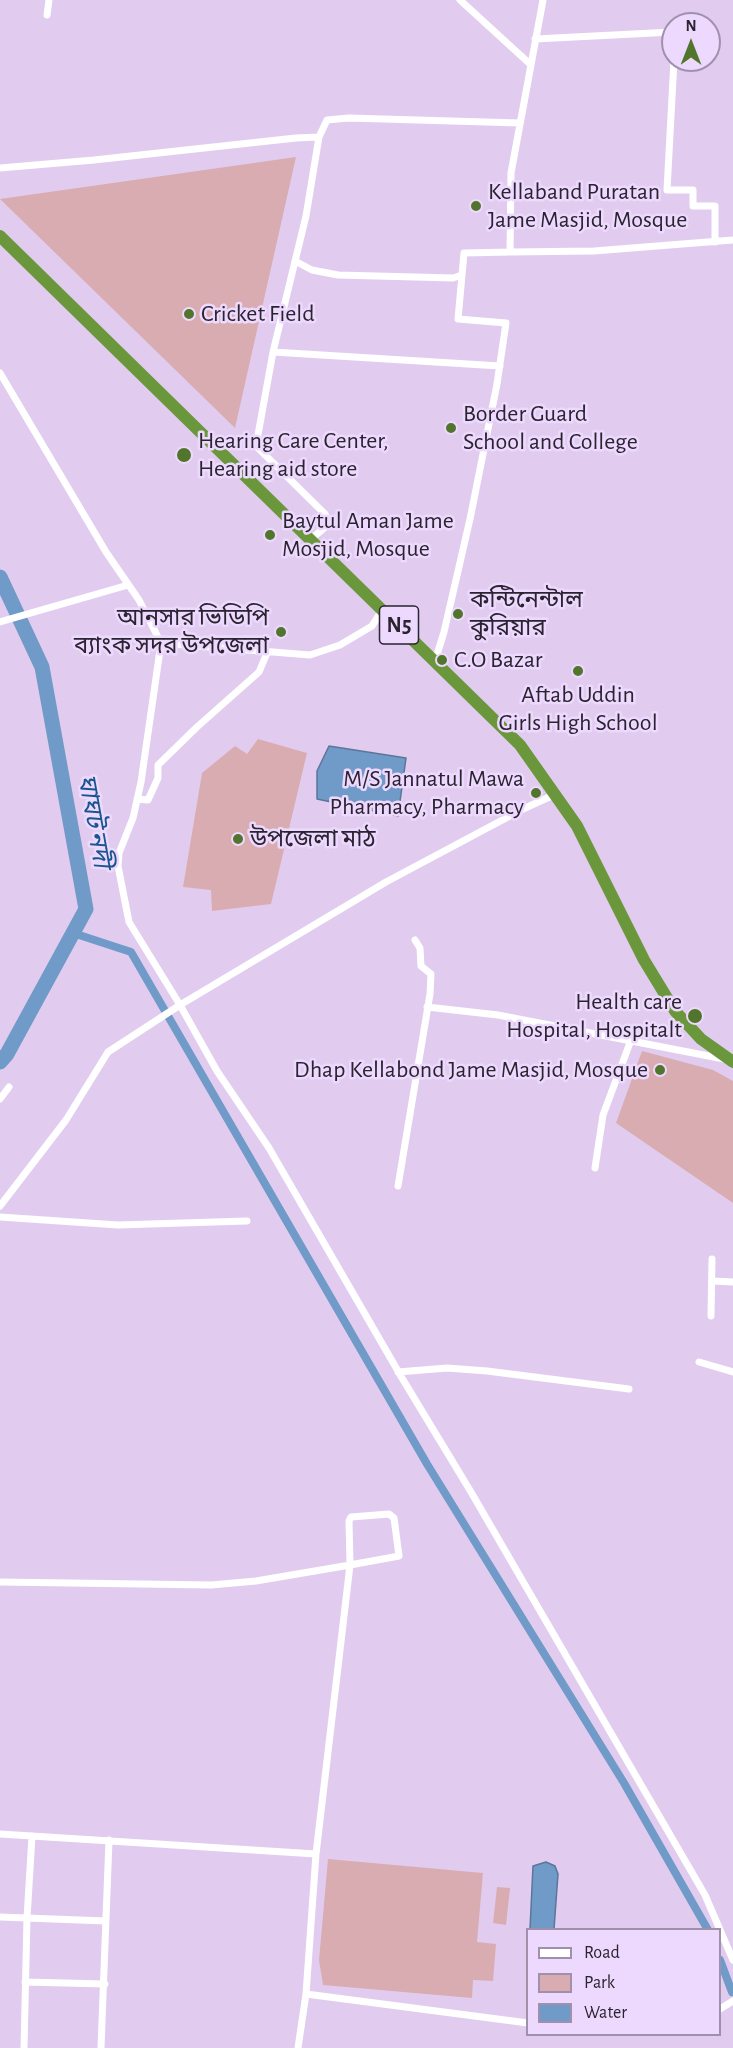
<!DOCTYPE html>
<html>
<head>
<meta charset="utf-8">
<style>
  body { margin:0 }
  #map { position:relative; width:733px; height:2048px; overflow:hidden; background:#e1ccf0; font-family:"Alegreya Sans",sans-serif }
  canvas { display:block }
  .legend { position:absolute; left:526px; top:1928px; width:195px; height:108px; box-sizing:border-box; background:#eed9fe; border:2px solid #a090ac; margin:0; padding:8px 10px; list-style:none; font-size:18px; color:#2a2330 }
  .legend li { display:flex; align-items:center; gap:12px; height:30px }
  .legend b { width:30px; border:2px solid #a090ac }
  .north { position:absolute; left:661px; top:12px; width:60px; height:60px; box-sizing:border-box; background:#eed9fe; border:2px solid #a090ac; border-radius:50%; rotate:0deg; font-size:16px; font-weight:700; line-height:24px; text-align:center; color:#2a2330 }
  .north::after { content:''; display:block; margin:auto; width:21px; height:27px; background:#52752d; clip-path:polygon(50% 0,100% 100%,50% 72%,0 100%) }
</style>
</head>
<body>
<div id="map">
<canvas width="733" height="2048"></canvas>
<ul class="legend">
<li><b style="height:8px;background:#fff"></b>Road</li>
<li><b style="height:16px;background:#d9acb1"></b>Park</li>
<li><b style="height:16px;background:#709ac7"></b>Water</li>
</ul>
<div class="north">N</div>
</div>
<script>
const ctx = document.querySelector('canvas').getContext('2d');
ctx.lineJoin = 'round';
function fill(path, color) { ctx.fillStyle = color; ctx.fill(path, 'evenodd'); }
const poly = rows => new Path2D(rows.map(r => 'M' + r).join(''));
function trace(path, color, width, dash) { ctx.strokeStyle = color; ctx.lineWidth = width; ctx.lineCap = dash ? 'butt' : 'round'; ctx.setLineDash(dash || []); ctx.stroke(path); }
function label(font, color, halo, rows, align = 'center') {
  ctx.font = font + ' "Alegreya Sans","Noto Sans Bengali",sans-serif'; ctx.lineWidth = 5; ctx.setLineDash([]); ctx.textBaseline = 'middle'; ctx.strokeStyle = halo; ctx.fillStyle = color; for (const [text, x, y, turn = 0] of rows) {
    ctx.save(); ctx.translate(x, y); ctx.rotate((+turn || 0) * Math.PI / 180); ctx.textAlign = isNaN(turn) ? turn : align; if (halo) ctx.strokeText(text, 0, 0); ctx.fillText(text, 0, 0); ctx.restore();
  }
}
const green = poly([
  [296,157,235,428,0,199],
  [258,739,307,753,271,904,212,911,211,890,183,887,202,773,235,746,247,754],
  [642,1051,713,1070,733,1081,733,1203,616,1123],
  [328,1859,483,1873,477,1942,496,1944,493,1981,473,1980,472,1998,323,1985,319,1960],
  [497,1887,510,1888,506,1925,493,1923]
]);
const water = poly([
  [329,746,406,758,398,816,317,799,317,771,329,746],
  [546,1862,555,1866,558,1874,554,1929,530,1929,533,1866,546,1862]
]);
const canal = poly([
  [73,933,131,952,427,1464,624,1783,708,1930],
  [720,1960,732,1992]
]);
const river = poly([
  [0,577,42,667,86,909,7,1054,0,1062]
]);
const street = poly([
  [460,0,530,64],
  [47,15,49,0],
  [535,39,673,32],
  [674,60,667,190,693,190,693,206,715,206,715,242],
  [0,168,94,160,296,138,319,137],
  [510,252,594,251,733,240],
  [295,261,312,270,338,275,453,278,462,275],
  [273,352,306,216,319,137,327,120,349,118,520,123],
  [0,373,106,552,139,600,161,643,310,655,340,645,372,626,383,609],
  [311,539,329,524,325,514,256,446,273,352,500,366],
  [0,622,128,585],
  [161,643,141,782,133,818,119,853,118,866,129,922,180,1005,217,1071,269,1148,402,1378,471,1492,705,1895,733,1960],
  [435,661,444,632,470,519,497,384,506,323,458,319,464,253,510,252,511,173,543,0],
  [137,799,148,800,158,778,158,765,197,727,259,672,267,653],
  [427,1007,498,1015,724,1059],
  [0,1099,9,1087],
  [595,1168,603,1115,631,1040],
  [398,1186,430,994,431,974,421,966,420,948,415,940],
  [0,1206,66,1120,108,1052,180,1005,386,882,523,809,556,794],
  [0,1217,118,1225,247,1221],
  [713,1281,733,1282],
  [711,1316,712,1259],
  [699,1362,733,1372],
  [398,1372,447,1368,487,1371,629,1389],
  [0,1582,211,1585,256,1581,350,1565,399,1556,394,1518,389,1514,351,1517,349,1521,350,1565,316,1854,306,1994,298,2048],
  [0,1834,316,1854],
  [0,1917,106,1921],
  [25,1982,105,1984],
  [306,1994,528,2023],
  [720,2009,733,2001],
  [24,2048,27,1918,32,1836],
  [101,2048,109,1840]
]);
const highway = poly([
  [0,236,520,745,577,826,644,960,675,1011,701,1039,733,1062]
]);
const markers = [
  [476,206,6,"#52752d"],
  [189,314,6,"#52752d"],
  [451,428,6,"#52752d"],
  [184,455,8,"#52752d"],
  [270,535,6,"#52752d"],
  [458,614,6,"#52752d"],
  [281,632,6,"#52752d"],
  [442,660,6,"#52752d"],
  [578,671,6,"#52752d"],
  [536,793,6,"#52752d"],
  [238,839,6,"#52752d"],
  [695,1016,8,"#52752d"],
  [660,1070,6,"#52752d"]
];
const shields = [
  [399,625,39]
];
const shieldNames = [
  ["N5",399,625]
];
const poiNames = [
  ["Kellaband Puratan",488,192],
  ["Jame Masjid, Mosque",488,220],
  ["Cricket Field",201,314],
  ["Border Guard",463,414],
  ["School and College",463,442],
  ["Hearing Care Center,",198,441],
  ["Hearing aid store",198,469],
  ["Baytul Aman Jame",282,521],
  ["Mosjid, Mosque",282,549],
  ["কন্টিনেন্টাল",470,600],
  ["কুরিয়ার",470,628],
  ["আনসার ভিডিপি",269,618,"right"],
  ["ব্যাংক সদর উপজেলা",269,646,"right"],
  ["C.O Bazar",454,660],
  ["Aftab Uddin",578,695,"center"],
  ["Girls High School",578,723,"center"],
  ["M/S Jannatul Mawa",524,779,"right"],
  ["Pharmacy, Pharmacy",524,807,"right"],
  ["উপজেলা মাঠ",250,839],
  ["Health care",682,1002,"right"],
  ["Hospital, Hospitalt",682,1030,"right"],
  ["Dhap Kellabond Jame Masjid, Mosque",648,1070,"right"]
];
const waterNames = [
  ["ঘাঘট নদী",94,821,80]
];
fill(green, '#d9acb1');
fill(water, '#709ac7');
trace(water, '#5b769a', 1.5);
trace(canal, '#709ac7', 8);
trace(river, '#709ac7', 15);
trace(street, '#fff', 7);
trace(highway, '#6b973c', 12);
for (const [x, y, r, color] of markers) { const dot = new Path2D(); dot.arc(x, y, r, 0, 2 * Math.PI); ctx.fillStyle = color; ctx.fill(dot); trace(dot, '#eed9fe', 2); }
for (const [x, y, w] of shields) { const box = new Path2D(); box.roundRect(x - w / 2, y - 19, w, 38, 4.5); ctx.fillStyle = '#eed9fe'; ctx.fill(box); trace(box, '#2a2330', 1.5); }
label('bold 22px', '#2a2330', null, shieldNames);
label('24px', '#2a2330', '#eed9fe', poiNames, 'left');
label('italic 26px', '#18558e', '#eed9fe', waterNames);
</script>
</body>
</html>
